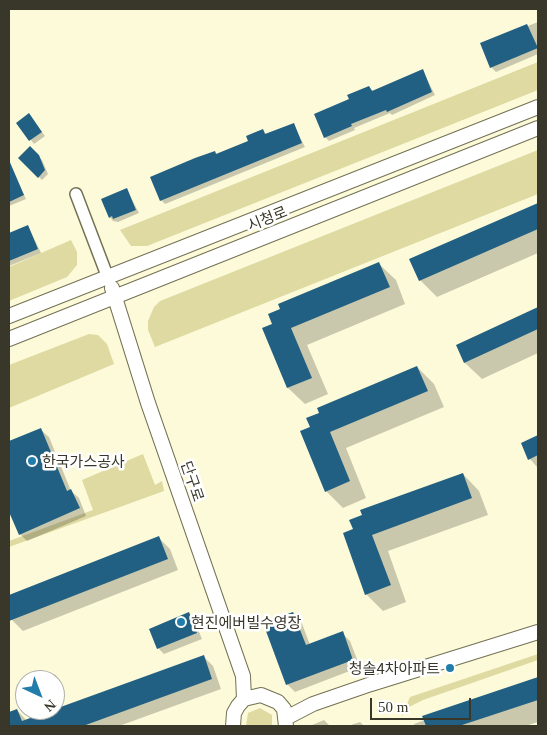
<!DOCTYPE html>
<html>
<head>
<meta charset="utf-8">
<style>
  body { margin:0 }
  #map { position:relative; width:547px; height:735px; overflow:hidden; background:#fcfad9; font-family:Georgia,serif }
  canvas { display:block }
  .frame { position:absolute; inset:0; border:10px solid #38372a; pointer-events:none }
  .north { position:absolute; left:15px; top:670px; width:50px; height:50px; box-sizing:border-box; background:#fff; border:1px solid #afafaa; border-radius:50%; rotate:137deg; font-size:14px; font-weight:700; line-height:20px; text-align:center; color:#38372a }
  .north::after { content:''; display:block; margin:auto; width:18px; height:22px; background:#237dab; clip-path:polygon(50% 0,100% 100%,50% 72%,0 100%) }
  .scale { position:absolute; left:370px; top:698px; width:101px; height:22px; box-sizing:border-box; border:2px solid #38372a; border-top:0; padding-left:6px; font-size:15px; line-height:18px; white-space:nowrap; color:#38372a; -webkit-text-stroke:4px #fff; paint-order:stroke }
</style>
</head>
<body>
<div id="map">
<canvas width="547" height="735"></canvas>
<div class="frame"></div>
<div class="north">N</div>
<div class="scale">50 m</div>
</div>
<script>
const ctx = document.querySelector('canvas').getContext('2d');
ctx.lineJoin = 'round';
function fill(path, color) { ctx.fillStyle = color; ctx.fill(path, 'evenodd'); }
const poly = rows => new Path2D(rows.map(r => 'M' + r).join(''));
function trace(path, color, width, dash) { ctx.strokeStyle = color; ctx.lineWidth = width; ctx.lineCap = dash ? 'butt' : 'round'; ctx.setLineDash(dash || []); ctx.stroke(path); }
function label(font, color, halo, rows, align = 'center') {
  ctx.font = font + ' Georgia,"Noto Sans KR",serif'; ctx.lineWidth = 5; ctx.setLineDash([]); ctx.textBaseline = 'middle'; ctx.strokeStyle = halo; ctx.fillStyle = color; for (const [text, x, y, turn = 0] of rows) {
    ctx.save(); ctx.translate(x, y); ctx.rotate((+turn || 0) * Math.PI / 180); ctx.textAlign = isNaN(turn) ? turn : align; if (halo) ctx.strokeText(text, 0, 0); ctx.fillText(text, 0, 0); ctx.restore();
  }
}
const green = poly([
  [538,62,538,90,147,246,131,246,120,230],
  [538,150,538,194,155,347,148,330,148,321,154,307,160,301],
  [71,240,77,252,77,265,67,277,9,301,9,267],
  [89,334,98,335,107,344,114,364,9,408,9,365],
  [143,454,155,485,162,481,164,491,9,547,9,541,93,510,82,480],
  [538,654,538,660,423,700,407,708,401,718,410,697],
  [260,708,272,715,272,726,246,726,248,713]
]);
const shadow = poly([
  [538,22,538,54,496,72,491,67,482,44],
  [423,71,435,95,392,115,390,113,354,128,355,130,329,141,325,137,369,87,373,91],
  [32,119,45,136,34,144,18,123],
  [293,124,305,147,165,204,161,200,215,152,218,155,250,142,263,130,266,134],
  [30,148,42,160,48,174,42,180,20,158],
  [13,172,26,199,9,206,9,174],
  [127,190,139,213,118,222,113,221,110,217],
  [538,204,538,253,437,297,420,280,411,260],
  [28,226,41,253,9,266,9,235],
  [379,264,396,280,405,304,307,345,328,394,305,404,288,388,273,324],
  [538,308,538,353,482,379,465,363,457,346],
  [417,367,434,384,444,407,346,448,366,498,343,508,326,491,301,432],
  [41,430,49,437,71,491,79,498,86,516,27,541,20,534,11,513,9,514,9,443],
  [538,436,538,468,530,459,523,444],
  [463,474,479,491,488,515,388,551,406,602,383,611,366,594,354,530],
  [159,538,170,549,178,570,23,631,12,620,9,612,9,597],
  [293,613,301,621,310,645,342,633,350,641,360,667,295,692,287,684],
  [188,614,194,620,202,639,164,654,159,649,151,629],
  [203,656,213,666,221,689,119,726,9,726,9,713,17,710,27,721],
  [538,679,538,722,525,726,415,726,414,724,425,720,424,717],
  [324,720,330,726,310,726],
  [360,722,364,726,348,726]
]);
const building = poly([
  [527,24,538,48,490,68,480,43],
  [423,69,432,92,387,112,386,110,351,124,352,126,324,138,314,114,349,99,347,95,369,86,372,91],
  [29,113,42,132,29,141,16,123],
  [294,123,302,143,160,201,150,177,195,158,215,151,216,154,248,141,246,136,263,129,265,134],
  [30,146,39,155,45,170,38,178,18,158],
  [9,160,24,195,9,202],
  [127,188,136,210,113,219,112,216,109,218,101,199],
  [538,203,538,229,419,281,409,259],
  [28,225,38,249,9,261,9,233],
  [379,262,390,287,291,328,312,378,287,388,262,328,272,324,268,314,280,309,278,304],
  [538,307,538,329,464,363,456,345],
  [417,366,428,391,330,432,350,481,325,492,300,431,310,427,306,418,319,413,317,408],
  [41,428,67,491,71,489,80,508,19,535,9,512,9,441],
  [538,435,538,455,528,460,521,443],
  [463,473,472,498,372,535,391,585,365,595,343,533,353,529,349,520,362,515,360,510],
  [159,536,168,559,9,621,9,595],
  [189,612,197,633,157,649,149,629],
  [293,612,306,645,343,631,353,660,286,685,263,623],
  [204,655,212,679,83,726,9,726,9,712,17,709,22,721],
  [538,677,538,700,459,726,426,726,422,716]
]);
const minor = poly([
  [76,194,108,278]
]);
const tertiary = poly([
  [112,288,148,403,243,676,244,699],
  [9,316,538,107],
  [9,339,538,128],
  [286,718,313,704,371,684,538,632],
  [233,726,234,713,238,706,244,699,261,695,278,702,284,709,286,726]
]);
const markers = [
  [32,461,5,"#237dab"],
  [181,622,5,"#237dab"],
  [450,668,5,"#237dab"]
];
const streetNames = [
  ["시청로",267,218,-22],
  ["단구로",193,481,71]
];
const poiNames = [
  ["한국가스공사",42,461],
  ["현진에버빌수영장",191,622],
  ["청솔4차아파트",440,668,"right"]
];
fill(green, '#dedaa2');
fill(shadow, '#0003');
fill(building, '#216082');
trace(minor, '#737154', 14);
trace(tertiary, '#737154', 16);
trace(minor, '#fff', 11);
trace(tertiary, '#fff', 14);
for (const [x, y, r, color] of markers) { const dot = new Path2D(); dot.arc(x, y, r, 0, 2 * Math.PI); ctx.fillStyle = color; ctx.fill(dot); trace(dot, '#fff', 2); }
label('15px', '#38372a', '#fff', streetNames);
label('15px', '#38372a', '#fff', poiNames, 'left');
</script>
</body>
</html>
